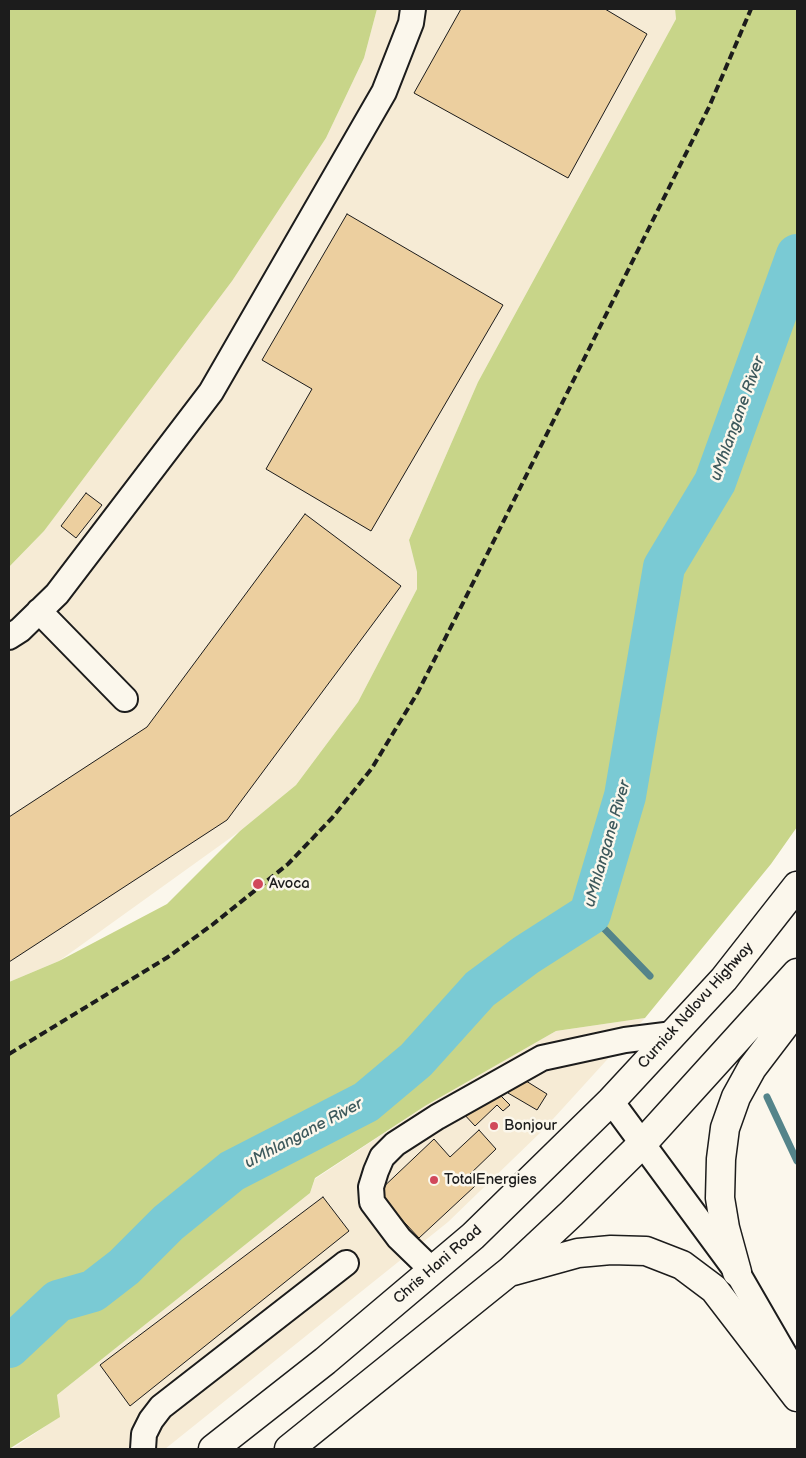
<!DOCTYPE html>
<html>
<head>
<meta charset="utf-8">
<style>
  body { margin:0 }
  #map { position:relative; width:806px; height:1458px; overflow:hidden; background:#fbf7ec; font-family:"Balsamiq Sans",sans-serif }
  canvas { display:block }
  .frame { position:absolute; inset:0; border:10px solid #1c1c1c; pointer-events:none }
</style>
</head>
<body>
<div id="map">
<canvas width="806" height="1458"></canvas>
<div class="frame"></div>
</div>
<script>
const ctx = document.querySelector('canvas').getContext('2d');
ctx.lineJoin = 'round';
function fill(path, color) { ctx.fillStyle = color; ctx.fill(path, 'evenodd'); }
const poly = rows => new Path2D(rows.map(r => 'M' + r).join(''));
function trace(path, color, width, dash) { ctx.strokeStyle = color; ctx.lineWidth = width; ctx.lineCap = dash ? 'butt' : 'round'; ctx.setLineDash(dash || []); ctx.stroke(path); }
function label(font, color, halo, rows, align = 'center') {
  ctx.font = font + ' "Balsamiq Sans",sans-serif'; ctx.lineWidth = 5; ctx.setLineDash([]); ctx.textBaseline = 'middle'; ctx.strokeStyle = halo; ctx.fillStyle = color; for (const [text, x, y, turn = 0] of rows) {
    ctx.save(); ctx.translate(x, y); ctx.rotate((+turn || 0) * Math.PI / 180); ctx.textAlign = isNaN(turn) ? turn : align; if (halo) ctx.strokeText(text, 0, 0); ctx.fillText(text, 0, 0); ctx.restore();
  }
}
const built = poly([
  [377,9,675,9,676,19,478,382,409,540,417,572,417,589,358,702,296,785,240,831,59,961,9,982,9,567,44,531,326,138,364,58],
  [645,1018,543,1130,448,1222,165,1449,12,1449,59,1417,57,1395,310,1193,315,1179,425,1106,556,1031]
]);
const green = poly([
  [9,9,377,9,364,58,326,138,232,281,44,531,9,567],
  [675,9,797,9,797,827,771,864,645,1018,556,1031,425,1106,315,1178,310,1193,57,1395,60,1417,9,1449,9,982,59,961,167,904,240,831,296,785,358,702,417,589,417,572,409,540,478,382,676,19]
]);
const stream = poly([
  [590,914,650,976],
  [767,1097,797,1161]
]);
const river = poly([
  [9,1347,58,1301,93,1291,124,1267,168,1223,232,1171,366,1102,416,1060,480,989,526,955,590,914,625,796,664,567,715,482,797,255]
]);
const building = poly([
  [461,9,605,9,647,34,568,178,414,93,461,9],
  [347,214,503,305,371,531,266,469,312,389,262,360,347,214],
  [86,493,102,505,76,538,61,526,86,493],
  [305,514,401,586,227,820,9,962,9,817,147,727,305,514],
  [518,1076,547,1094,537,1110,508,1093,518,1076],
  [496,1091,510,1105,503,1111,497,1105,475,1126,462,1112,474,1101,479,1107,496,1091],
  [479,1130,496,1149,467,1177,475,1186,419,1238,377,1193,434,1139,450,1157,479,1130],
  [323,1197,349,1231,130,1406,100,1365,323,1197]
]);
const minor = poly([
  [39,611,125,699],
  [9,637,20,630,57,594,211,392,384,92,411,23,413,9],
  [611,1101,737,1272,797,1376],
  [433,1271,399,1238,372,1202,371,1187,376,1171,382,1157,395,1144,437,1117,542,1058,625,1040,673,1034],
  [143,1449,144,1434,151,1420,161,1407,346,1263]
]);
const major = poly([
  [513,1271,578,1253,611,1250,646,1251,682,1265,714,1289,797,1397],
  [737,1272,725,1228,720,1198,721,1159,725,1128,736,1097,752,1068,797,1009],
  [213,1449,325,1361,473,1236,611,1101,724,979,797,886],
  [289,1449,510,1271,572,1213,642,1144,797,973]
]);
const rail = poly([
  [9,1054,168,957,212,925,288,864,332,818,372,768,418,692,459,611,709,107,751,9]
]);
const markers = [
  [258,884,6,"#d1495b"],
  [494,1126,5,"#d1495b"],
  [434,1180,5,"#d1495b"]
];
const poiNames = [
  ["Avoca",269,884],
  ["Bonjour",504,1126],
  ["TotalEnergies",444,1180]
];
const streetNames = [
  ["Curnick Ndlovu Highway",696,1006,-48],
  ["Chris Hani Road",438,1265,-41]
];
const waterNames = [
  ["uMhlangane River",738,419,-70],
  ["uMhlangane River",608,844,-74],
  ["uMhlangane River",304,1134,-28]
];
fill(built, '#f6ebd5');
fill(green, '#c8d589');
trace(stream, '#54848a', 7);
trace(river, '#7acad4', 42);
fill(building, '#eccf9f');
trace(building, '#1c1c1c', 1);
trace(minor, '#1c1c1c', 28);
trace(major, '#1c1c1c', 31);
trace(minor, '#fbf7ec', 24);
trace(major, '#fbf7ec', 28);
trace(rail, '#1c1c1c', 4, [8, 4]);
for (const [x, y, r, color] of markers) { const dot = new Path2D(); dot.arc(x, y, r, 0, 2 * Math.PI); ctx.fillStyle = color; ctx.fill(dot); trace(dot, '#fbf7ec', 2); }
label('15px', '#1c1c1c', '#fbf7ec', poiNames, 'left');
label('15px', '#1c1c1c', '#fbf7ec', streetNames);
label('italic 16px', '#3d595c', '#fbf7ec', waterNames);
</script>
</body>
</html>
